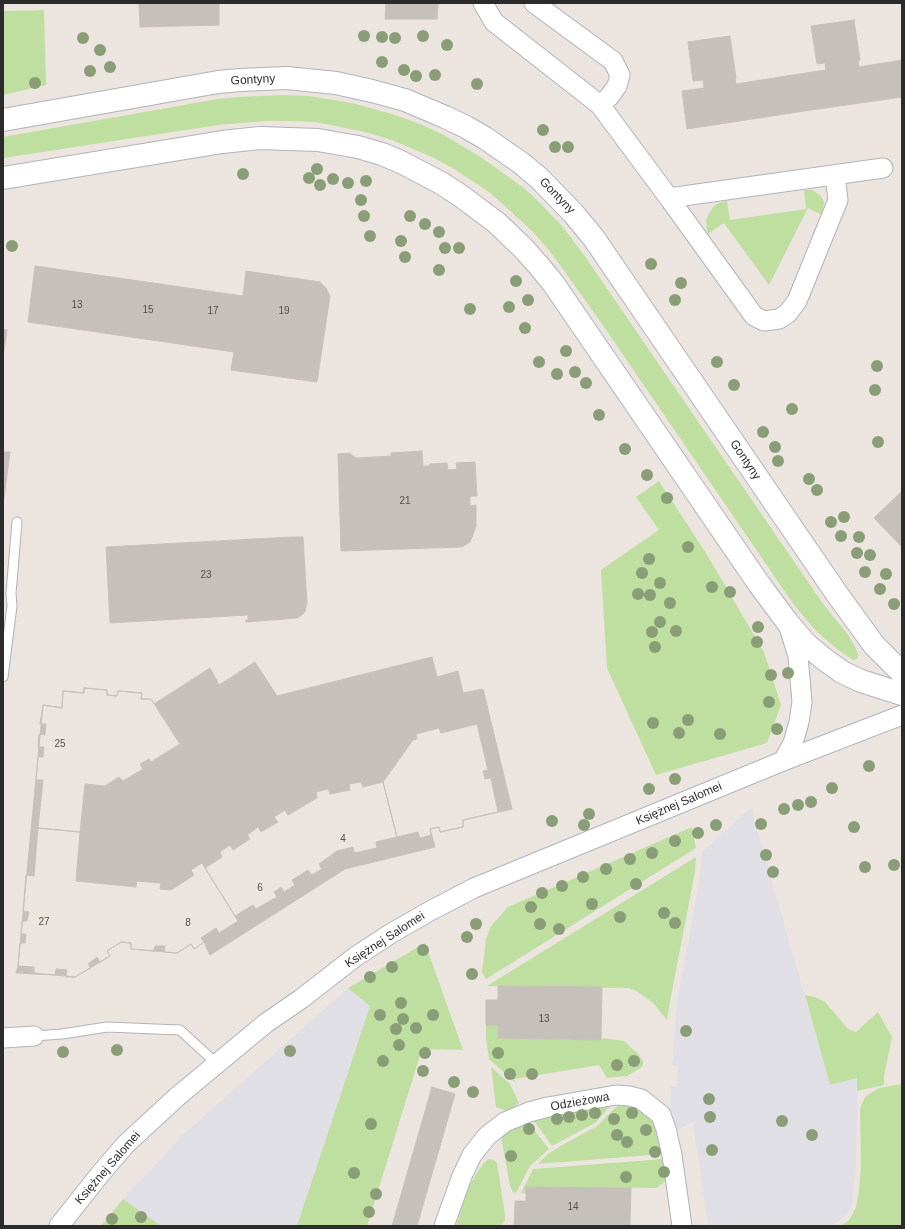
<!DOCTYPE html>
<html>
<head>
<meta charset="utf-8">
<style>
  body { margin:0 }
  #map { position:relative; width:905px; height:1229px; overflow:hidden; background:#ece4df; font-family:Arial,sans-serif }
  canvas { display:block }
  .frame { position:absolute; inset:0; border:4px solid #2b2b2b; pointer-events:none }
</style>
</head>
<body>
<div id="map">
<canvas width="905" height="1229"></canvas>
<div class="frame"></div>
</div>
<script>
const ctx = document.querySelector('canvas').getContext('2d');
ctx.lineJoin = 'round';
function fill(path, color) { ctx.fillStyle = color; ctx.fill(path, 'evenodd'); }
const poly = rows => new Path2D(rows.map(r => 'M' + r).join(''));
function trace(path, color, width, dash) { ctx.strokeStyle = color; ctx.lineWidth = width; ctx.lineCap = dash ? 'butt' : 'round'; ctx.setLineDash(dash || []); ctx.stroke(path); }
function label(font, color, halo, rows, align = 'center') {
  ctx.font = font + ' Arial,sans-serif'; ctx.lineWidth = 3; ctx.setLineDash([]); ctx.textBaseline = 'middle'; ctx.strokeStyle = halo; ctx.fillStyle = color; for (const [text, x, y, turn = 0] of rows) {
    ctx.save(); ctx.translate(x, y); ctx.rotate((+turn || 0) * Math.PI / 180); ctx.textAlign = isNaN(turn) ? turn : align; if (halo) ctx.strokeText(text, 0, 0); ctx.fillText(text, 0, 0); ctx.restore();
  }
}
const industrial = poly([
  [751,808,830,1085,858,1078,856,1166,852,1206,846,1215,836,1223,828,1226,708,1226,693,1122,674,1132,670,1111,671,1086,677,1087,678,1066,672,1065,677,1003,700,876,702,852],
  [348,988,370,1006,297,1226,161,1226,123,1199,184,1134]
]);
const green = poly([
  [44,10,46,85,3,95,3,11],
  [282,95,309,96,352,103,392,114,420,124,444,135,482,158,524,188,541,204,562,226,584,255,821,601,849,636,857,651,858,655,857,659,853,660,837,649,817,632,794,605,602,324,560,265,548,249,533,232,506,207,489,192,454,169,434,158,392,140,365,132,336,126,315,122,294,121,266,121,218,125,3,158,3,137,218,99,239,97],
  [804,190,812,190,821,196,824,202,822,215,808,208,769,285,724,223,708,234,707,230,706,220,708,215,714,206,718,203,727,201,730,220,806,209],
  [659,481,709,558,764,652,781,705,767,743,656,775,607,668,601,570,659,530,636,497],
  [692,827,696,848,486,979,482,972,486,940,491,926,508,907],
  [696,857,695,872,670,1001,667,1020,653,1003,640,993,630,988,487,986],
  [425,943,463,1050,422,1049,367,1226,297,1226,370,1006,348,988],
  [805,995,815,997,825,1002,848,1029,856,1032,878,1012,892,1037,884,1076,884,1085,857,1091,857,1078,830,1085],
  [486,1025,498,1025,498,1038,601,1040,603,1038,624,1041,639,1055,643,1061,643,1064,642,1067,627,1076,607,1078,599,1065,514,1079,516,1083,489,1059,486,1038],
  [491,1067,510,1084,519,1103,507,1111,496,1107],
  [902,1084,902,1226,841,1226,849,1220,856,1208,859,1190,861,1165,860,1109,865,1097,879,1088],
  [622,1100,642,1105,656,1125,663,1154,538,1164,548,1154,559,1147,597,1126,618,1105],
  [613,1103,595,1123,552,1146,529,1114],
  [524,1117,549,1149,530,1166,516,1193,513,1192,510,1186,501,1136],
  [489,1159,494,1160,497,1163,505,1215,505,1220,501,1226,456,1226,468,1188,478,1171,486,1161],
  [664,1159,666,1181,656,1188,527,1187,526,1193,521,1193,533,1169],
  [123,1199,161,1226,101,1226]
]);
const building = poly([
  [172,3,219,3,219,25,140,27,139,4,172,3],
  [386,3,438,3,437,19,385,19,386,3],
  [854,20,860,60,858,60,859,67,902,60,902,97,811,110,806,73,826,70,825,63,817,64,811,26,854,20],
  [730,36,736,78,735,78,736,84,806,73,811,110,687,129,682,91,704,88,703,80,693,81,688,42,730,36],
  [35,266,243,296,246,271,320,282,326,288,330,296,317,382,231,370,234,352,28,322,35,266],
  [3,329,7,330,3,356,3,329],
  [422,451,423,466,430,466,430,464,447,463,448,470,457,469,456,463,475,462,477,496,470,496,470,506,476,505,476,526,474,532,470,542,462,547,341,551,338,454,350,453,354,457,358,458,391,456,391,453,422,451],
  [3,452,10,452,3,505,3,452],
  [902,491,902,547,874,518,902,491],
  [292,537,303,537,307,603,305,611,303,614,297,618,246,622,246,620,248,620,248,615,110,623,106,547,292,537],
  [432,657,437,677,458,671,463,693,483,689,512,809,463,820,463,827,440,832,439,827,430,829,435,847,345,869,210,955,204,942,194,949,191,944,177,953,131,949,131,943,121,942,107,951,110,956,75,977,55,975,16,973,18,966,43,705,62,708,63,691,84,693,84,688,107,690,107,695,117,696,118,691,142,693,141,699,151,699,154,704,210,668,219,685,255,662,277,696,432,657],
  [84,688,107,690,107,695,117,696,118,691,142,693,141,699,151,699,180,744,151,762,149,759,140,764,143,769,123,781,119,777,105,786,85,784,80,832,38,828,43,780,36,780,38,757,43,757,44,747,38,747,39,734,45,735,46,724,40,724,43,705,62,708,63,691,84,693,84,688],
  [477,724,488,770,483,771,485,779,491,778,498,812,463,820,463,827,440,832,439,827,430,829,431,835,420,838,418,832,397,837,383,782,413,740,417,739,416,734,439,728,441,733,477,724],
  [361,782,363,787,383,782,397,837,376,842,377,848,354,853,353,847,337,851,319,864,322,869,312,875,308,870,292,880,295,885,284,892,281,887,274,892,277,897,256,909,253,905,235,916,205,868,222,857,220,852,230,845,233,850,250,839,247,835,258,827,261,832,278,822,274,817,285,810,288,815,317,798,316,792,328,789,330,794,350,790,349,784,361,782],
  [38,828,80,832,76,881,136,887,137,881,161,883,160,889,171,890,194,875,191,870,202,863,238,921,219,933,216,928,201,938,204,942,194,949,191,944,177,953,164,952,165,946,155,946,154,951,131,949,131,943,121,942,107,951,110,956,100,962,97,957,88,964,91,968,75,977,66,977,67,970,56,969,55,975,34,973,34,967,18,966,20,943,25,943,26,934,21,934,22,921,27,921,29,912,23,911,26,875,34,876,38,828],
  [498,986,602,987,601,1040,498,1038,498,1025,486,1025,486,1000,498,1000,498,986],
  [432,1087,455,1094,417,1226,392,1226,432,1087],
  [526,1187,631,1188,630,1226,514,1226,515,1201,526,1201,526,1187]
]);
const lane = poly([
  [3,677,12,606,11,593,17,522],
  [34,1036,62,1034,107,1027,180,1030,217,1064]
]);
const street = poly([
  [483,3,494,22,600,105,669,198,883,168],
  [534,3,613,61,620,75,617,86,609,97,600,105],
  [669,198,754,316,764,321,779,319,788,313,797,301,838,200,835,175],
  [783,761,793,743,799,722,802,702,798,656,788,624],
  [3,1038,34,1036],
  [59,1226,101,1173,126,1144,178,1096,266,1023,301,999,355,957,390,934,430,911,474,888,783,761,902,715],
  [444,1226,462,1176,472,1155,487,1136,505,1122,529,1112,548,1107,616,1095,629,1096,641,1099,661,1115,666,1129,672,1155,682,1226]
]);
const secondary = poly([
  [3,120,218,82,240,80,287,78,336,83,372,91,405,100,445,117,466,127,485,138,521,163,539,178,573,213,593,237,837,594,874,645,902,673],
  [3,178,222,142,260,138,318,140,358,147,382,154,401,162,441,183,461,196,497,223,524,249,539,266,553,283,759,584,788,623,806,644,824,659,842,672,861,681,902,694]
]);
const trees = [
  [364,36],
  [423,36],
  [382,37],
  [83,38],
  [395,38],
  [447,45],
  [100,50],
  [382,62],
  [110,67],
  [404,70],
  [90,71],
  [435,75],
  [416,76],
  [35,83],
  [477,84],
  [543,130],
  [555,147],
  [568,147],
  [317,169],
  [243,174],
  [309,178],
  [333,179],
  [366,181],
  [348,183],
  [320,185],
  [361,200],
  [364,216],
  [410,216],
  [425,224],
  [439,232],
  [370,236],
  [401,241],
  [12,246],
  [445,248],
  [459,248],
  [405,257],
  [651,264],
  [439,270],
  [516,281],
  [681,283],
  [528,300],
  [675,300],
  [509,307],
  [470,309],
  [525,328],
  [566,351],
  [539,362],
  [717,362],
  [877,366],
  [575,372],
  [557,374],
  [586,383],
  [734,385],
  [875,390],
  [792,409],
  [599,415],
  [763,432],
  [878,442],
  [775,447],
  [625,449],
  [778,461],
  [647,475],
  [809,479],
  [817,490],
  [667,498],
  [844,517],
  [831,522],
  [841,536],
  [859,537],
  [688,547],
  [857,553],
  [870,555],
  [649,559],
  [865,572],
  [642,573],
  [886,574],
  [660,583],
  [712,587],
  [880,589],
  [730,592],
  [638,594],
  [650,595],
  [670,603],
  [894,604],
  [660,622],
  [758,627],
  [676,631],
  [652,632],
  [757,642],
  [655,647],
  [788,673],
  [771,675],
  [769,702],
  [688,720],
  [653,723],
  [777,729],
  [679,733],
  [720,734],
  [869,766],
  [675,779],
  [832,788],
  [649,789],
  [811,802],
  [798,805],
  [784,809],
  [589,814],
  [552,821],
  [761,824],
  [584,825],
  [716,825],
  [854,827],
  [698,833],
  [675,841],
  [652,853],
  [766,855],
  [630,859],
  [894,865],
  [865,867],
  [606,869],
  [773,872],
  [583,877],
  [636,884],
  [562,886],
  [542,893],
  [592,904],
  [531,907],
  [664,913],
  [620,917],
  [675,923],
  [476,924],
  [540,924],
  [559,929],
  [467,937],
  [423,950],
  [392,967],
  [472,974],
  [370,977],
  [401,1003],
  [380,1015],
  [433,1015],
  [403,1019],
  [416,1028],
  [396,1029],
  [686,1031],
  [399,1045],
  [117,1050],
  [290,1051],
  [63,1052],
  [425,1053],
  [498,1053],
  [383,1061],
  [634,1061],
  [617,1065],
  [423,1071],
  [510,1074],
  [532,1074],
  [454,1082],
  [473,1092],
  [709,1099],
  [595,1113],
  [632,1113],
  [582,1115],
  [569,1117],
  [710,1117],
  [557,1119],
  [614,1119],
  [782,1121],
  [371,1124],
  [529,1129],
  [646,1130],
  [617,1135],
  [812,1135],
  [627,1142],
  [712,1150],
  [655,1152],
  [511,1156],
  [664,1172],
  [354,1173],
  [626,1177],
  [376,1194],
  [369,1212],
  [141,1217],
  [112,1219]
];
const numberNames = [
  ["13",77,305],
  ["15",148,310],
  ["17",213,311],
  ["19",284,311],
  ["21",405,501],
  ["23",206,575],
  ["25",60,744],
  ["4",343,839],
  ["6",260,888],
  ["27",44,922],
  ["8",188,923],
  ["13",544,1019],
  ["14",573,1207]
];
const streetNames = [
  ["Gontyny",253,80,-3],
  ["Gontyny",557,196,46],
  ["Gontyny",745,460,56],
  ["Księżnej Salomei",679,804,-23],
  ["Księżnej Salomei",385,940,-33],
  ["Odzieżowa",580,1102,-10],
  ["Księżnej Salomei",108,1168,-49]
];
fill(industrial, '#e0dfe5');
fill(green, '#bedf9f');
fill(building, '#c5c0ba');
trace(building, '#c8c0b8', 1);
trace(lane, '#afb3bb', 11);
trace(street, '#afb3bb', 21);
trace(secondary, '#afb3bb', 24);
trace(lane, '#fff', 9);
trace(street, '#fff', 19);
trace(secondary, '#fff', 22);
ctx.fillStyle = '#899e76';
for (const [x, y] of trees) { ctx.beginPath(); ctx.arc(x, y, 6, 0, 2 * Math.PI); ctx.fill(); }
label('10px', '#52504f', null, numberNames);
label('12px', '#2b2b2b', '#fff', streetNames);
</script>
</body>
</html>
